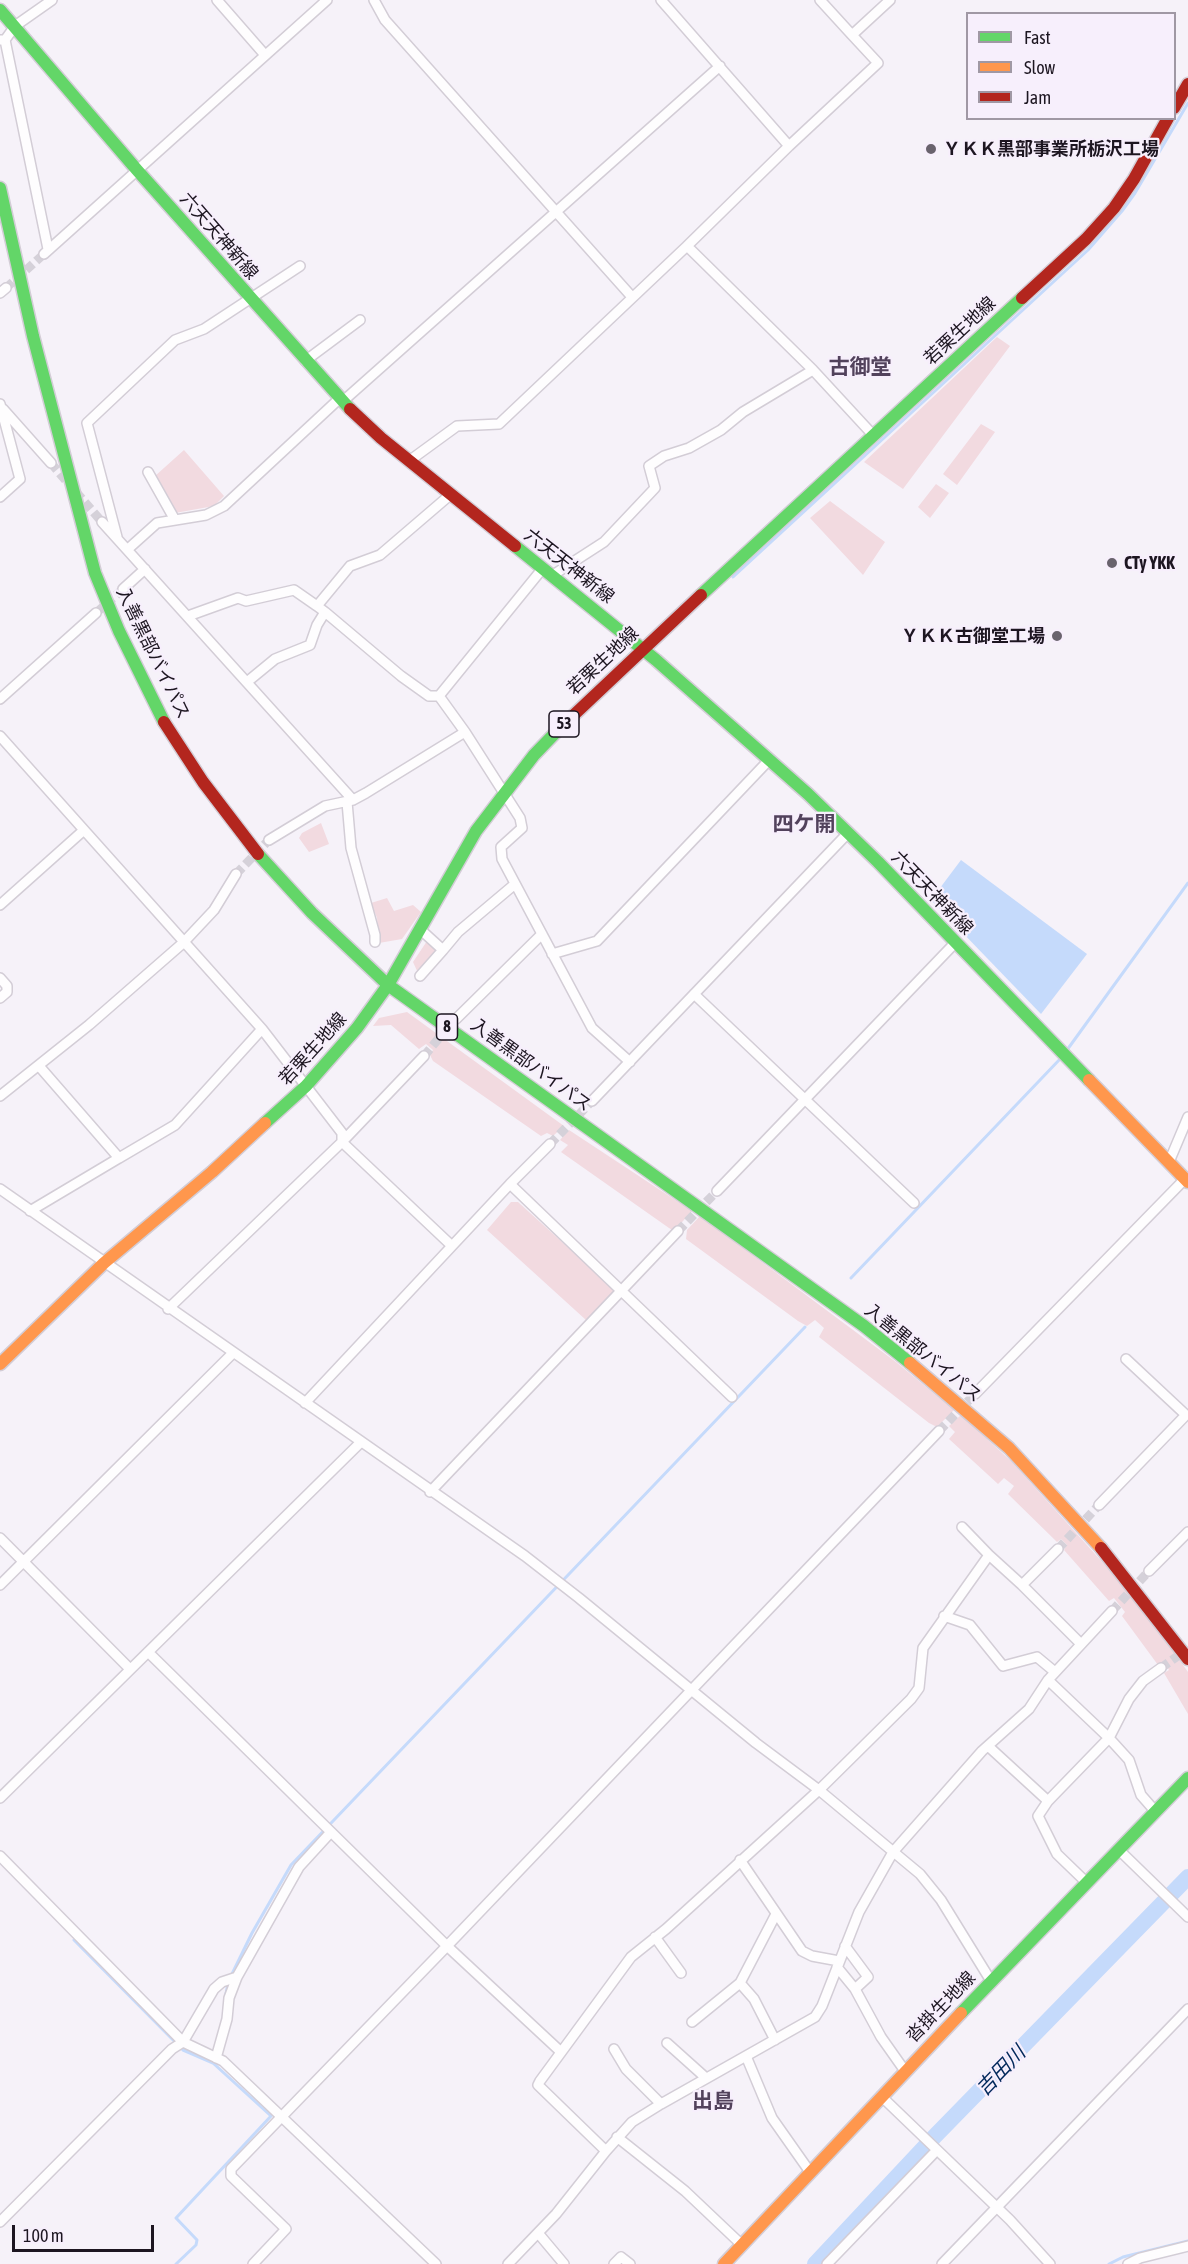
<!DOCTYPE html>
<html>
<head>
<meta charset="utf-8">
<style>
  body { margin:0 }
  #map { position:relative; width:1188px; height:2264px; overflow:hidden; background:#f6f2f9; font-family:"Asap Condensed",sans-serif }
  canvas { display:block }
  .legend { position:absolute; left:966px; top:12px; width:210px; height:108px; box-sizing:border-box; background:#f7effc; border:2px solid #a098a4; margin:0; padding:8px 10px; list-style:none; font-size:18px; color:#1d1621 }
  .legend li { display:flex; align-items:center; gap:12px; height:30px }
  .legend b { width:30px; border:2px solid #a098a4 }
  .scale { position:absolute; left:12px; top:2225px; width:142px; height:27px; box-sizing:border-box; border:3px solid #1d1621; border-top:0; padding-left:8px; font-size:18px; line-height:21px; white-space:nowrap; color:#1d1621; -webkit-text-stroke:4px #f7effc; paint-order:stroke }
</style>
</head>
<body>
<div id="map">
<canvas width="1188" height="2264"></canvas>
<ul class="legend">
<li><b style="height:8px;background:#63d668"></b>Fast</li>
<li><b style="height:8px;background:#ff974d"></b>Slow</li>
<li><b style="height:8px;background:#b3261e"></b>Jam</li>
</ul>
<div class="scale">100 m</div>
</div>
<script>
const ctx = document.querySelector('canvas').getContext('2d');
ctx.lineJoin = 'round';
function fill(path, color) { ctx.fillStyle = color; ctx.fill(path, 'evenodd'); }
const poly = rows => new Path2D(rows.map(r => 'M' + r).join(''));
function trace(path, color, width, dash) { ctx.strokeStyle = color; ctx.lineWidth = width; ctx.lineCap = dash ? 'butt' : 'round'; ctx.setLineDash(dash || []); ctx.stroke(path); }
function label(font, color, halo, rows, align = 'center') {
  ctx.font = font + ' "Asap Condensed","Noto Sans JP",sans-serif'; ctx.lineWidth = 4.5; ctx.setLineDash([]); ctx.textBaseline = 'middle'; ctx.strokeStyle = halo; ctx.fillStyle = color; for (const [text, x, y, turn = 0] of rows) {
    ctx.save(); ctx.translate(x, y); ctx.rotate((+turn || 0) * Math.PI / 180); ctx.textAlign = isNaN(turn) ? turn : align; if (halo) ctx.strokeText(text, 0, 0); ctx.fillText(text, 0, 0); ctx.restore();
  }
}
const green = poly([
  [997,337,1010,346,903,489,864,462],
  [981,424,995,432,957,485,943,474],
  [184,450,224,496,214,506,175,513,155,476],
  [936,484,949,493,930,518,918,507],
  [830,501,885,542,863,575,810,518],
  [321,823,329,844,309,852,299,838,302,833],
  [387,898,394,911,413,905,421,912,402,939,379,943,377,918,371,903],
  [427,941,437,951,418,973,413,962],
  [407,1012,564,1126,553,1136,547,1133,541,1136,433,1061,430,1055,433,1050,426,1044,419,1049,391,1025,373,1026,379,1018],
  [569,1130,692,1211,674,1231,669,1228,561,1152,568,1145,560,1140],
  [511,1202,518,1202,615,1290,586,1320,487,1230],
  [700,1216,896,1362,954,1410,937,1427,929,1423,819,1337,824,1328,815,1320,807,1326,798,1321,686,1239,687,1230],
  [961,1415,1012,1462,1114,1575,1168,1644,1188,1672,1188,1714,1164,1673,1169,1670,1164,1662,1158,1665,1122,1616,1125,1612,1114,1598,1109,1601,1064,1550,1067,1545,1061,1539,1057,1542,1008,1494,1014,1486,1004,1478,998,1484,949,1439,955,1432,949,1426]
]);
const water = poly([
  [961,860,1087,954,1041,1014,931,900]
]);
const stream = poly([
  [733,577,1088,250,1122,211,1135,193,1188,103],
  [1067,1050,1188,883],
  [851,1278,1061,1058],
  [74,1940,183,2050,213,2063,271,2116,176,2218,197,2240,196,2245,176,2264],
  [231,1976,252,1933,291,1865,805,1327],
  [225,1999,228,1983],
  [1109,2264,1123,2257,1188,2241]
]);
const river = poly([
  [815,2264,935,2136,1188,1877]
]);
const streetTunnel = poly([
  [6,288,44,254],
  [51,463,67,482],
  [76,492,102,522],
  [96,613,123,589],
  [236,874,269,840],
  [424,1056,450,1025],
  [550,1144,592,1101],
  [678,1231,717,1191],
  [939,1431,975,1394],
  [1058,1549,1099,1505],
  [1112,1611,1149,1571],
  [1161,1668,1186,1650]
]);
const street = poly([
  [217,0,265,55],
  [374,0,385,20,632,297],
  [661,0,789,146],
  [820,0,852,35],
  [1,40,5,40,15,26,52,0],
  [5,40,48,249],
  [44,254,327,0],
  [0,293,6,288],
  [305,361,360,320],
  [342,402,720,66],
  [0,404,20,479,0,497],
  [3,409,51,463],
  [873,435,813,370,687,246,789,146,878,63,852,35,890,0],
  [409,461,457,426,499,424,687,246],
  [148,472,175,520],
  [102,522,353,800],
  [117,537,87,423,175,340,204,329,300,266],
  [128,549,157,523,206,515,224,506,339,399],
  [553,575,604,542,655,488,649,466,664,456,689,448,721,430,743,412,813,370],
  [123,589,145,569],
  [325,612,317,606,350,566,380,555,450,495],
  [188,616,238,598,246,601,294,590,317,606],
  [247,682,275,659,310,645,317,625,325,612,401,676,429,696,439,696],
  [0,699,96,613],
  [465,732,439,696,543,568],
  [0,736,262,1029,342,1133,342,1142,452,1246],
  [347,802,351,848,375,935,375,942],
  [269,840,325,806,353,800,366,793,465,732,520,818,522,828,501,847,502,859,592,1028,630,1062],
  [0,905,84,830],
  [421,930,443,950,458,932,515,884],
  [552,954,597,941,770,759],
  [420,976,443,950],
  [0,978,7,986,7,992,0,998],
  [694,994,914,1203],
  [456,1019,542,934],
  [39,1066,119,1158,175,1125,262,1029],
  [0,1096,89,1025,183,943,214,910,236,874],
  [592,1101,848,833],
  [1169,1162,1188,1117],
  [510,1184,732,1397],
  [0,1189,525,1556,579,1598,756,1743,819,1790,920,1874,941,1900,991,1981],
  [717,1191,955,943],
  [30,1211,119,1158],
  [168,1309,342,1142,424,1056],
  [975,1394,1185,1179],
  [305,1403,510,1184,550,1144],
  [430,1492,678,1231],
  [1099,1505,1186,1415,1126,1359],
  [0,1538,130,1669],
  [989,1555,1022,1585,1058,1549],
  [1149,1571,1188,1532],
  [0,1585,233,1353],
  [1022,1585,1081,1644],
  [944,1616,970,1625,1003,1666,1037,1657,1055,1672],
  [148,1652,447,1946,561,2052],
  [1048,1680,1109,1738,1129,1699,1143,1681,1161,1668],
  [988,1746,1048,1801,1109,1738,1129,1760,1141,1795,1155,1811],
  [0,1798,361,1442],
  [1048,1801,1038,1816,1057,1854,1086,1882],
  [1118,1849,1188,1917],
  [0,1856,183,2042,223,2061,436,2264],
  [740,1860,802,1951,812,1956,839,1961],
  [655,1937,681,1973],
  [837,1967,855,1989,868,1977,845,1946],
  [855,1989,881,2037,905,2071],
  [692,2022,740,1983],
  [775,2040,754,1999,740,1983,776,1914],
  [667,2043,706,2078],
  [614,2049,626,2069,661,2104],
  [746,2056,772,2118,810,2172],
  [216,2058,227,2019,229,1998,237,1977,299,1867,331,1832],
  [881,2096,1010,2220,1050,2264],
  [617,2137,685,2191,742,2245],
  [606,2151,538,2085,540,2081,631,1957,666,1929,819,1790,911,1699,919,1688,923,1648,989,1555,962,1527],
  [0,2222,172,2049,183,2042,214,1989,222,1982,237,1977],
  [538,2233,564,2264],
  [253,2264,286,2229,231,2176,231,2169,447,1946,939,1431],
  [508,2264,556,2214,606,2151,632,2122,661,2104,815,2017,822,2006,859,1912,893,1852,982,1751,1029,1709,1048,1680,1112,1611],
  [614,2264,621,2257,630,2264],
  [827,2264,936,2151],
  [942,2264,1188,2009],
  [1128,2264,1140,2258,1188,2246]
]);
const fast = poly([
  [0,10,137,170,350,409],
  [0,188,33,336,95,573,119,631,164,722],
  [515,546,656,660,808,794,878,862,1089,1080],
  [701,595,1022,298],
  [258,854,312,913,388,985,864,1326,910,1363],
  [265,1123,306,1086,357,1028,388,985,476,831,534,755,560,728],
  [961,2013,1188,1778]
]);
const slow = poly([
  [1089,1080,1188,1182],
  [910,1363,1009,1448,1101,1548],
  [0,1364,104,1263,212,1172,265,1123],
  [724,2264,961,2013]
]);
const jam = poly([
  [1174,108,1188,84],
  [1022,298,1086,239,1114,208,1134,179,1168,118],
  [350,409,381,438,515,546],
  [164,722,203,782,258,854],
  [560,728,701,595],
  [1101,1548,1188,1659]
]);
const markers = [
  [931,149,6,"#69636d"],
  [1112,563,6,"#69636d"],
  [1057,636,6,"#69636d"]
];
const shields = [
  [564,724,30],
  [447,1027,21]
];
const shieldNames = [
  ["53",564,724],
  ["8",447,1027]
];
const poiNames = [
  ["ＹＫＫ黒部事業所栃沢工場",943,149],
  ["CTy YKK",1124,563],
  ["ＹＫＫ古御堂工場",1045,636,"right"]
];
const streetNames = [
  ["六天天神新線",219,236,49],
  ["若栗生地線",960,331,-43],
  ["六天天神新線",569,566,38],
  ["入善黒部バイパス",153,653,64],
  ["若栗生地線",603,661,-43],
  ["六天天神新線",932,893,46],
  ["若栗生地線",313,1049,-48],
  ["入善黒部バイパス",531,1065,36],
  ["入善黒部バイパス",923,1353,39],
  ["沓掛生地線",941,2007,-46]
];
const waterNames = [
  ["吉田川",1001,2071,-46]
];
const quarterNames = [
  ["古御堂",860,367],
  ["四ケ開",804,824],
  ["出島",713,2101]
];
fill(green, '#f2dae0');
fill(water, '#c5dafb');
trace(stream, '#c5dafb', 3);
trace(river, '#c5dafb', 16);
trace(streetTunnel, '#d5d1d9', 9, [9, 4.5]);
trace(street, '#d3cdd6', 12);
trace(fast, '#d3cdd6', 15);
trace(slow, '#d3cdd6', 15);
trace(jam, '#d3cdd6', 15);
trace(street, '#fefdfe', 9);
trace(fast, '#63d668', 12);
trace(slow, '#ff974d', 12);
trace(jam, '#b3261e', 12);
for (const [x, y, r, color] of markers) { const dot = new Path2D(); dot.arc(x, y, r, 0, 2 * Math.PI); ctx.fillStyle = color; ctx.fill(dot); trace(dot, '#f7effc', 2); }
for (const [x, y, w] of shields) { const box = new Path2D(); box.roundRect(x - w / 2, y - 13, w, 26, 4.5); ctx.fillStyle = '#f7effc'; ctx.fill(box); trace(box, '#1d1621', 1.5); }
label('bold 16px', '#1d1621', null, shieldNames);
label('bold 18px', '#1d1621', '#f7effc', poiNames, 'left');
label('18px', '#1d1621', '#f7effc', streetNames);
label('italic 20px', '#00275a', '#f7effc', waterNames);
label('bold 21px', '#52425c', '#f7effc', quarterNames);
</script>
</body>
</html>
